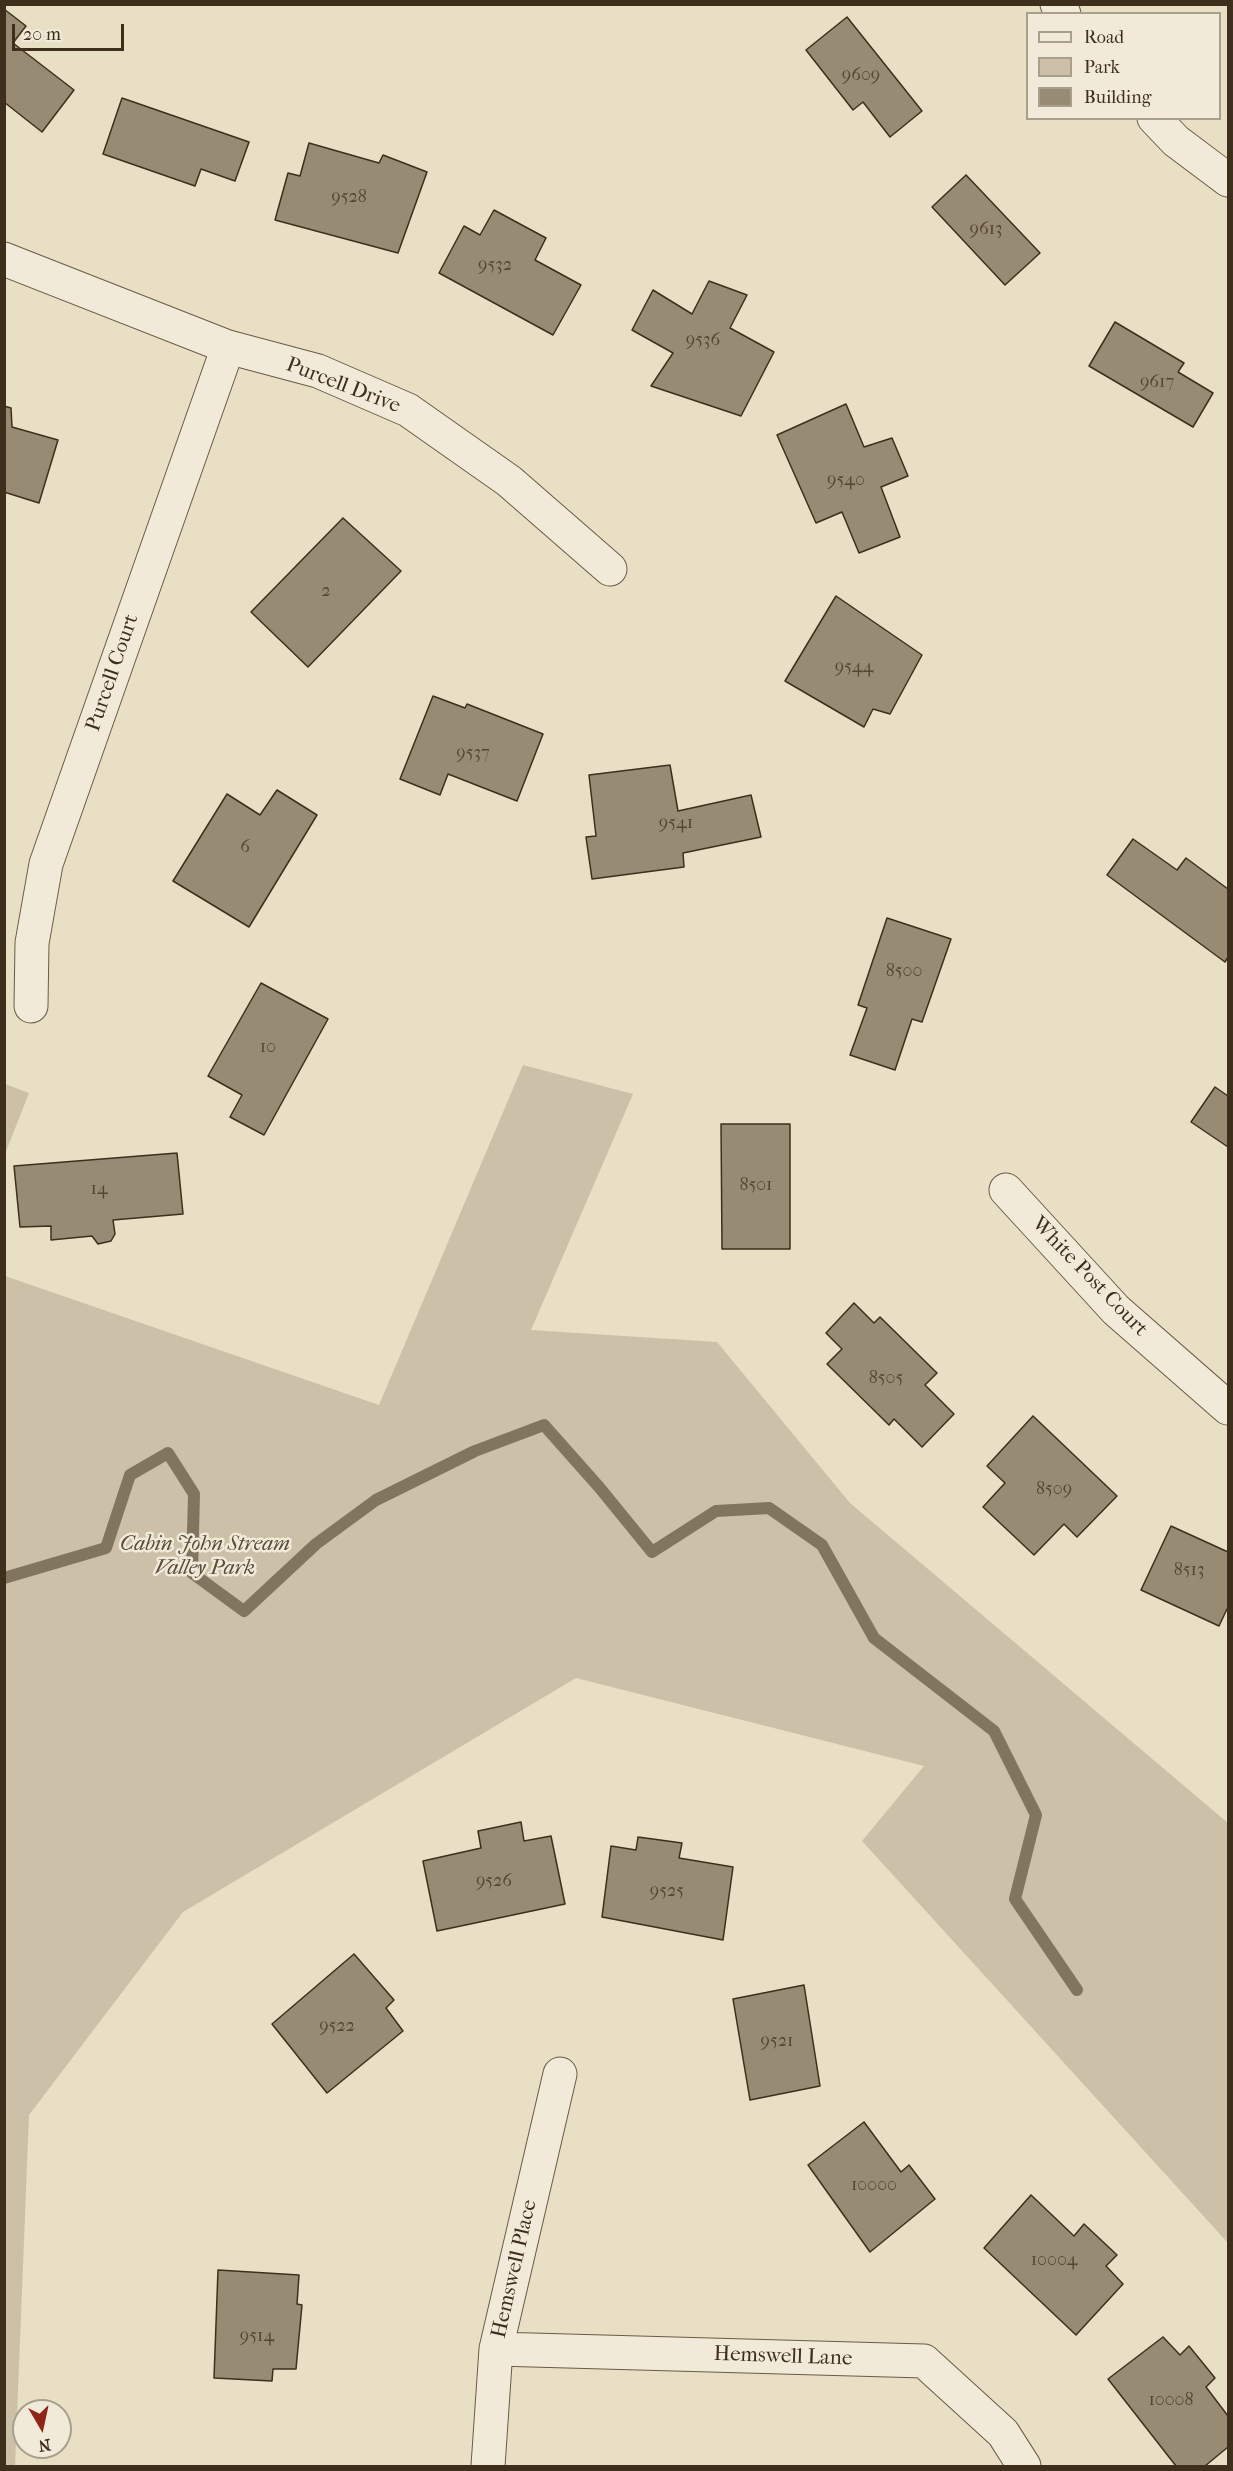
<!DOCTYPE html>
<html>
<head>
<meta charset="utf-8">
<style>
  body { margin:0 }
  #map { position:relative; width:1233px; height:2471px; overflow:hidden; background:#e9dfc5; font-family:"IM FELL French Canon",serif }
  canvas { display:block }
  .frame { position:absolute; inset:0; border:6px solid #3e2f1c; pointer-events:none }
  .legend { position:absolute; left:1026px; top:12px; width:195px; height:108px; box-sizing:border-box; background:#f1ead9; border:2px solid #a99f8d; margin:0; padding:8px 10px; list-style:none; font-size:18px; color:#3e2f1c }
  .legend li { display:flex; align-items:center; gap:12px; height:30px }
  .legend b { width:30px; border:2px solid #a99f8d }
  .north { position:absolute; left:12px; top:2399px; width:60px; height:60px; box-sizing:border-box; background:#f1ead9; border:2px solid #a99f8d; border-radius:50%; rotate:171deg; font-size:16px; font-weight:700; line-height:24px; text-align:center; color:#3e2f1c }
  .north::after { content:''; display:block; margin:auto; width:21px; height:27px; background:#8f2418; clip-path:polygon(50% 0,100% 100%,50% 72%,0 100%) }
  .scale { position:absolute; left:12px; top:24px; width:112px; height:27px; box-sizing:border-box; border:3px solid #3e2f1c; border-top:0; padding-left:8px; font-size:18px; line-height:21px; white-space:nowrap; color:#3e2f1c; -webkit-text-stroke:4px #f1ead9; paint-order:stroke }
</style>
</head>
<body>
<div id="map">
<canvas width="1233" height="2471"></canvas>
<div class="frame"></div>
<ul class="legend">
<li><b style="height:8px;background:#f1ead9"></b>Road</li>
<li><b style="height:16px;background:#ccc1a8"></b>Park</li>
<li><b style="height:16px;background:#978b74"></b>Building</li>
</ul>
<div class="north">N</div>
<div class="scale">20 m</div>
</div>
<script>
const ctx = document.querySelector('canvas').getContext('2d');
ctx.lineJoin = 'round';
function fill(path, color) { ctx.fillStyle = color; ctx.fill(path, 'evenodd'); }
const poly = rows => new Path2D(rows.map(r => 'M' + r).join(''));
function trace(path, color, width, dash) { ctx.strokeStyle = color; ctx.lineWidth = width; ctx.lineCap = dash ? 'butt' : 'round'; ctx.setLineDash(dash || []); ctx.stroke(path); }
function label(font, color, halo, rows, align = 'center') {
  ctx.font = font + ' "IM FELL French Canon",serif'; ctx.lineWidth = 5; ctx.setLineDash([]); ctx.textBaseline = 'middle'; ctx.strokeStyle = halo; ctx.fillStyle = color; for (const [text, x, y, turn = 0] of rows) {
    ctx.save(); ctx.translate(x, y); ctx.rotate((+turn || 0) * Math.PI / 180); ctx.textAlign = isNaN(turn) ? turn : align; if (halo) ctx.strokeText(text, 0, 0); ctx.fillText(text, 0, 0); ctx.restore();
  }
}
const green = poly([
  [523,1065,633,1094,531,1330,717,1342,850,1503,1228,1823,1228,2243,862,1841,924,1766,576,1678,183,1912,29,2115,15,2466,5,2466,5,1276,379,1405],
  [5,1084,29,1093,5,1154,4,1084]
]);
const stream = poly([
  [4,1578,106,1548,130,1475,168,1453,194,1494,192,1573,244,1611,316,1544,376,1500,475,1451,544,1425,599,1487,652,1552,716,1511,769,1508,822,1545,874,1638,994,1731,1036,1815,1015,1899,1077,1990]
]);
const building = poly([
  [4,9,26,26,13,43,74,90,42,132,4,102,4,9],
  [847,17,922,111,890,137,863,102,853,110,806,50,847,17],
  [122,98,249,142,235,181,201,169,195,186,103,154,122,98],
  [309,143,379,163,383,155,427,172,398,253,275,220,288,173,300,176,309,143],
  [966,175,1040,253,1005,285,932,207,966,175],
  [494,210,546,238,535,260,581,285,553,335,439,273,464,226,480,235,494,210],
  [709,281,747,295,730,328,774,352,741,416,651,386,673,353,632,330,653,290,692,314,709,281],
  [1115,322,1184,363,1178,372,1213,393,1193,427,1089,366,1115,322],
  [846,404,864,447,892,438,908,476,881,487,900,537,859,553,842,512,816,523,777,435,846,404],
  [4,406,11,408,12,427,58,440,39,503,4,492,4,406],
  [343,518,401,571,308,667,251,612,343,518],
  [836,596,922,655,890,714,873,709,864,727,785,681,836,596],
  [433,696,465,708,467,704,543,734,517,801,448,774,440,795,400,779,433,696],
  [670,765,678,811,751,795,761,837,683,853,684,867,592,879,586,837,596,836,589,775,670,765],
  [277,790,317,815,249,927,173,881,227,794,260,815,277,790],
  [1133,839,1177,870,1186,858,1228,889,1228,957,1225,962,1107,875,1133,839],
  [887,918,951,939,922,1022,912,1019,895,1070,850,1055,867,1008,858,1005,887,918],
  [261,983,328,1019,264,1135,230,1117,242,1095,208,1076,261,983],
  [1215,1087,1228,1096,1228,1147,1191,1122,1215,1087],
  [721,1124,790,1124,790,1249,722,1249,721,1124],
  [177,1153,183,1214,113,1220,115,1234,111,1241,98,1244,92,1236,51,1240,51,1226,20,1227,14,1166,177,1153],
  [854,1303,874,1323,880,1317,937,1373,925,1385,954,1414,922,1447,894,1419,889,1425,827,1364,842,1349,826,1333,854,1303],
  [1033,1416,1117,1496,1077,1537,1064,1524,1034,1555,983,1507,1005,1483,987,1466,1033,1416],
  [1171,1526,1228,1552,1228,1610,1227,1609,1219,1626,1141,1590,1171,1526],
  [521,1822,524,1841,551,1836,565,1904,437,1931,423,1861,481,1848,478,1831,521,1822],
  [638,1837,682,1843,679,1858,733,1867,723,1940,602,1917,611,1846,636,1850,638,1837],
  [354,1954,394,2000,386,2008,403,2031,327,2093,272,2024,354,1954],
  [804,1985,820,2086,750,2100,733,1999,804,1985],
  [864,2122,901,2172,909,2165,935,2199,870,2252,808,2165,864,2122],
  [1031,2195,1074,2236,1084,2224,1117,2255,1106,2266,1123,2284,1076,2335,984,2248,1031,2195],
  [218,2270,299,2275,297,2304,302,2305,296,2369,273,2369,272,2381,214,2378,218,2270],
  [1163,2337,1180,2355,1189,2346,1215,2378,1206,2387,1228,2416,1228,2447,1205,2466,1176,2466,1108,2379,1163,2337]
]);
const minor = poly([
  [1057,4,1064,14],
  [1154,118,1176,141,1228,180],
  [4,259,228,347,318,371,408,410,509,481,610,569],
  [31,1006,32,943,46,864,228,347],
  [1006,1190,1116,1310,1228,1408],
  [496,2349,924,2361,1003,2433,1024,2466],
  [488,2466,496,2349,560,2074]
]);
const numberNames = [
  ["9609",861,76],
  ["9528",349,198],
  ["9613",986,230],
  ["9532",495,266],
  ["9536",703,341],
  ["9617",1157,383],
  ["9540",846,481],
  ["2",326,592],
  ["9544",854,668],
  ["9537",473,754],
  ["9541",676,824],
  ["6",245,848],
  ["8500",904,972],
  ["10",268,1048],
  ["8501",756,1186],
  ["14",99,1190],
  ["8505",886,1379],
  ["8509",1054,1490],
  ["8513",1189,1571],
  ["9526",494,1882],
  ["9525",667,1892],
  ["9522",337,2027],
  ["9521",777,2042],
  ["10000",874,2186],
  ["10004",1054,2261],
  ["9514",257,2337],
  ["10008",1171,2401]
];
const streetNames = [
  ["Purcell Drive",343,386,21],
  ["Purcell Court",113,673,-71],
  ["White Post Court",1089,1277,46],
  ["Hemswell Place",515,2269,-77],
  ["Hemswell Lane",783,2357,2]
];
const parkNames = [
  ["Cabin John Stream",205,1545],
  ["Valley Park",205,1569]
];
fill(green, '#ccc1a8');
trace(stream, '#82755f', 12);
fill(building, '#978b74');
trace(building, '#3e2f1c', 1.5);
trace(minor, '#695b46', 35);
trace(minor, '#f1ead9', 33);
label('18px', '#544632', null, numberNames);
label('21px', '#3e2f1c', '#f1ead9', streetNames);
label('italic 21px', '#5a4c38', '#f1ead9', parkNames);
</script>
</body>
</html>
